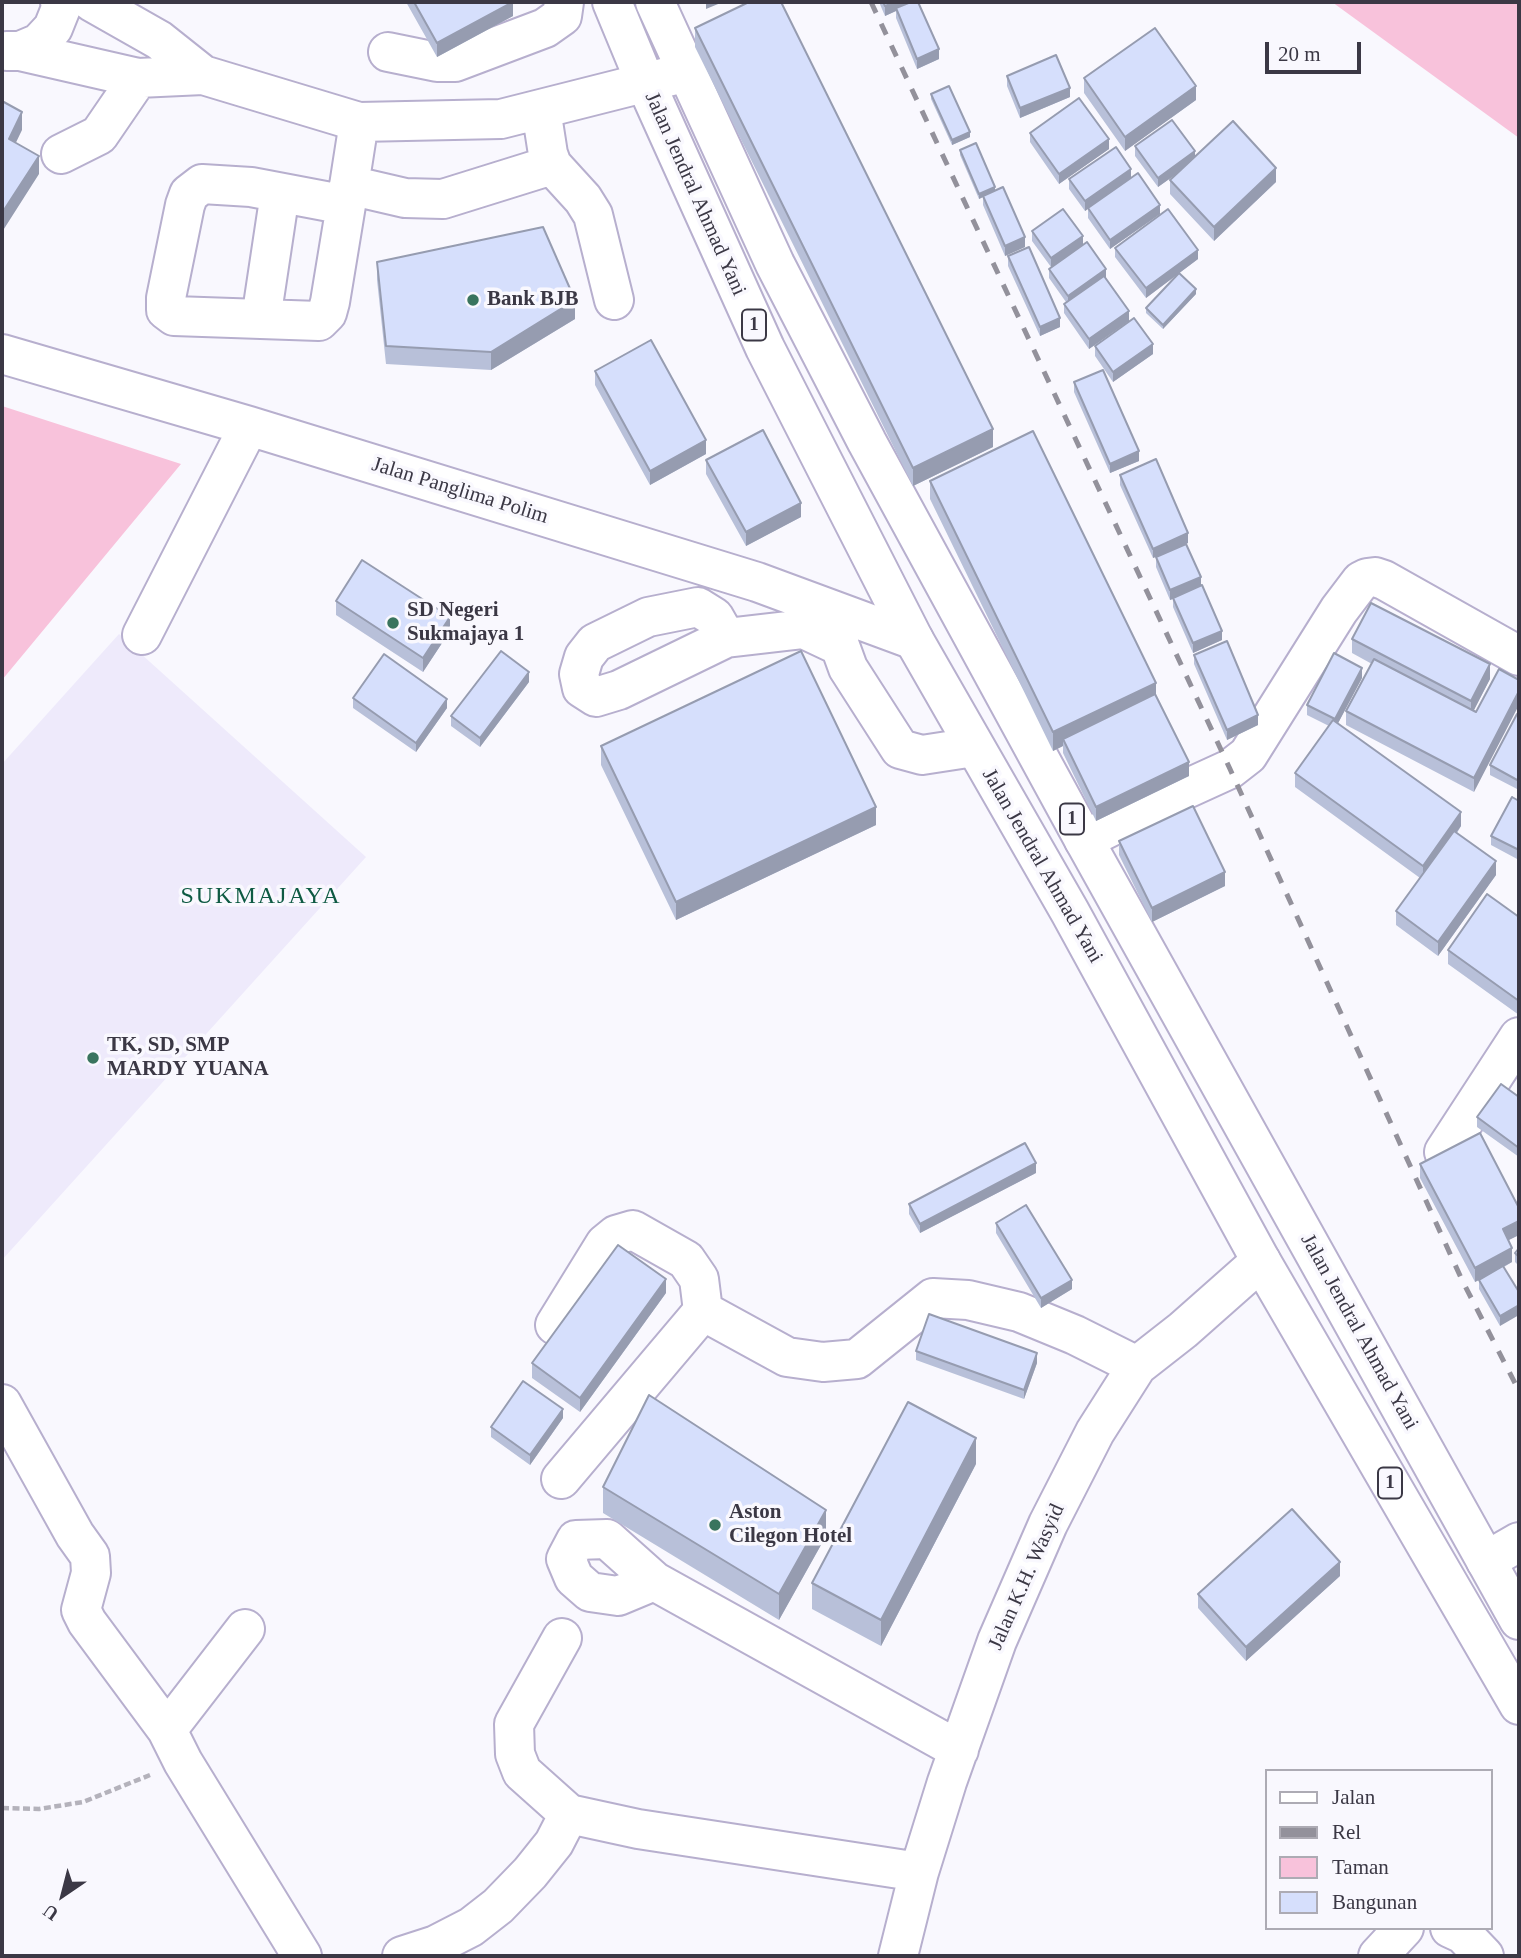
<!DOCTYPE html>
<html>
<head>
<meta charset="utf-8">
<style>
  body { margin:0 }
  #map { position:relative; width:1521px; height:1958px; overflow:hidden; background:#f9f8fe; font-family:"Times New Roman",serif }
  canvas { display:block }
  .frame { position:absolute; inset:0; border:4px solid #3b3845; pointer-events:none }
  .legend { position:absolute; left:1265px; top:1769px; width:228px; height:161px; box-sizing:border-box; background:#f9f8fe; border:2px solid #adabb4; margin:0; padding:9px 12px; list-style:none; font-size:21px; color:#3b3845 }
  .legend li { display:flex; align-items:center; gap:14px; height:35px }
  .legend b { width:35px; border:2px solid #adabb4 }
  .north { position:absolute; left:28px; top:1860px; width:70px; height:70px; -webkit-text-stroke:5px #f9f8fe; paint-order:stroke; rotate:215deg; font-size:19px; font-weight:700; line-height:28px; text-align:center; color:#3b3845 }
  .north::after { content:''; display:block; margin:auto; width:24px; height:32px; background:#3b3845; clip-path:polygon(50% 0,100% 100%,50% 72%,0 100%) }
  .scale { position:absolute; left:1265px; top:42px; width:96px; height:32px; box-sizing:border-box; border:4px solid #3b3845; border-top:0; padding-left:9px; font-size:21px; line-height:24px; white-space:nowrap; color:#3b3845; -webkit-text-stroke:5px #f9f8fe; paint-order:stroke }
</style>
</head>
<body>
<div id="map">
<canvas width="1521" height="1958"></canvas>
<div class="frame"></div>
<ul class="legend">
<li><b style="height:9px;background:#fff"></b>Jalan</li>
<li><b style="height:9px;background:#93919b"></b>Rel</li>
<li><b style="height:19px;background:#f8c2db"></b>Taman</li>
<li><b style="height:19px;background:#d6dffc"></b>Bangunan</li>
</ul>
<div class="north">U</div>
<div class="scale">20 m</div>
</div>
<script>
const ctx = document.querySelector('canvas').getContext('2d');
ctx.lineJoin = 'round';
function fill(path, color) { ctx.fillStyle = color; ctx.fill(path, 'evenodd'); }
const poly = rows => new Path2D(rows.map(r => 'M' + r).join(''));
function trace(path, color, width, dash) { ctx.strokeStyle = color; ctx.lineWidth = width; ctx.lineCap = dash ? 'butt' : 'round'; ctx.setLineDash(dash || []); ctx.stroke(path); }
function label(font, color, halo, rows, align = 'center') {
  ctx.font = font + ' "Times New Roman",serif'; ctx.lineWidth = 7; ctx.setLineDash([]); ctx.textBaseline = 'middle'; ctx.strokeStyle = halo; ctx.fillStyle = color; for (const [text, x, y, turn = 0] of rows) {
    ctx.save(); ctx.translate(x, y); ctx.rotate((+turn || 0) * Math.PI / 180); ctx.textAlign = isNaN(turn) ? turn : align; if (halo) ctx.strokeText(text, 0, 0); ctx.fillText(text, 0, 0); ctx.restore();
  }
}
const built = poly([
  [119,634,366,857,2,1260,2,764]
]);
const green = poly([
  [1332,2,1519,2,1519,138],
  [2,406,181,464,2,680]
]);
const path = poly([
  [2,1808,39,1809,83,1802,150,1775]
]);
const minor = poly([
  [92,2,159,40,203,75],
  [7,51,20,51,39,43,53,28,61,8,60,2],
  [20,51,138,78,203,75,359,122,501,119,687,72],
  [388,52,437,62,455,62,545,28,562,16,564,2],
  [541,109,548,154,552,165,583,199,593,215,614,300],
  [61,154,99,135,138,78],
  [349,185,405,198,443,199,552,165],
  [346,205,251,187,202,184,189,194,185,205,166,298,166,310,174,316,319,321,327,313,330,302,346,205,359,122],
  [261,319,280,193],
  [2,354,249,426,757,582,914,640],
  [142,635,249,426],
  [726,638,714,617,698,607,648,617,595,643,584,657,579,674,582,688,596,697,619,690,726,638,804,629,840,646,848,668,900,749,922,755,974,747],
  [1084,840,1184,790,1230,769,1248,755,1339,610,1361,581,1367,578,1375,577,1384,580,1519,656],
  [1444,1152,1519,1037],
  [555,1325,605,1244,616,1235,633,1230,686,1260,699,1279,703,1311],
  [2,1404,75,1535,90,1556,91,1573,81,1610,87,1622,167,1730],
  [561,1479,703,1311,787,1357,823,1362,857,1359,933,1298,968,1300,1019,1312,1075,1335,1137,1366],
  [1486,1561,1519,1542],
  [654,1581,618,1596,590,1592,574,1578,566,1559,576,1540,607,1539,654,1581,959,1750],
  [245,1629,167,1730,183,1762,302,1956],
  [562,1638,514,1724,515,1754,522,1772,569,1814],
  [1450,1928,1463,1934,1484,1956],
  [402,1956,436,1945,471,1927,498,1906,530,1873,554,1843,569,1814,638,1829,919,1872],
  [898,1956,919,1872,947,1782,997,1641,1048,1524,1095,1432,1137,1366,1183,1330,1261,1261],
  [1378,1956,1404,1928]
]);
const highway = poly([
  [612,2,646,84,765,348,914,640,1070,912,1261,1261,1519,1705],
  [655,2,775,264,867,442,1084,840,1519,1620]
]);
const rail = poly([
  [871,2,1230,769,1462,1280,1519,1391]
]);
const wall = poly([
  [406,2,513,2,513,16,437,57],
  [879,2,918,2,939,59,917,69,896,18,896,11,885,16],
  [695,28,993,447,913,486,695,47],
  [1007,76,1070,97,1020,118,1007,86],
  [1084,78,1196,100,1125,151,1084,93],
  [931,94,970,137,952,145,931,99],
  [1030,133,1109,149,1059,184,1030,142],
  [1135,146,1195,157,1276,182,1214,241,1170,194,1170,180,1177,173,1158,187,1135,156],
  [960,150,995,190,1025,247,1005,256,983,205,983,197,979,199,960,155],
  [1131,177,1160,214,1110,249,1088,218,1088,209,1085,211,1069,189,1069,179],
  [1032,231,1083,245,1106,279,1129,321,1089,349,1064,313,1064,304,1066,302,1049,278,1049,269,1051,267,1032,241],
  [1115,248,1198,259,1146,298,1115,257],
  [1008,256,1060,327,1040,336,1008,266],
  [377,262,575,319,491,370,386,364,377,280],
  [1196,294,1163,329,1146,313,1146,308],
  [1095,346,1153,354,1113,382,1095,356],
  [595,371,706,454,650,485,595,385],
  [1074,382,1139,461,1110,473,1074,392],
  [706,460,801,517,746,546,706,474],
  [1120,475,1188,543,1153,558,1120,485],
  [930,481,1156,696,1189,776,1096,821,1063,753,1063,746,1053,751,930,499],
  [1156,557,1222,640,1193,653,1173,607,1173,599,1170,600,1156,567],
  [336,601,450,631,423,672,336,615],
  [1352,639,1490,679,1473,711,1476,712,1474,792,1346,725,1346,711,1372,664,1352,653],
  [1194,655,1258,725,1227,740,1194,664],
  [1362,678,1338,723,1461,826,1457,833,1496,875,1438,956,1396,925,1396,911,1420,878,1295,787,1295,773,1329,726,1307,715,1307,705],
  [529,682,480,747,451,726,451,716],
  [353,698,447,708,416,752,353,708],
  [1519,715,1519,790,1490,775,1490,765],
  [601,746,876,825,676,920,601,765],
  [1519,801,1519,860,1491,845,1491,836],
  [1119,841,1225,886,1152,922,1119,855],
  [1519,917,1519,1015,1448,964,1448,950],
  [1519,1097,1519,1157,1477,1127,1477,1117],
  [1420,1164,1519,1208,1519,1235,1508,1240,1512,1262,1504,1267,1500,1326,1479,1289,1479,1280,1475,1282,1420,1178],
  [1036,1173,920,1233,909,1214,909,1204],
  [996,1223,1072,1289,1041,1308,996,1233],
  [1519,1248,1519,1266,1515,1262,1515,1253],
  [666,1293,580,1412,532,1378,532,1363],
  [916,1351,1037,1363,1024,1399,916,1360],
  [563,1418,530,1465,491,1437,491,1427],
  [976,1464,881,1646,812,1609,812,1583],
  [603,1487,826,1536,779,1620,603,1513],
  [1340,1576,1246,1661,1198,1608,1198,1594]
]);
const shadedWall = poly([
  [513,2,513,16,437,57,437,43],
  [706,2,723,2,706,9],
  [895,2,914,2,896,8,896,11,885,16,885,6],
  [939,49,939,59,917,69,917,59],
  [1196,86,1196,100,1125,151,1125,137],
  [1070,88,1070,97,1020,118,1020,108],
  [22,112,22,130,9,157,9,139],
  [970,132,970,137,952,145,952,140],
  [1109,139,1109,149,1059,184,1059,174],
  [1195,151,1195,161,1158,187,1158,178],
  [39,156,39,174,2,232,2,213],
  [1276,168,1276,182,1214,241,1214,227],
  [1131,169,1131,178,1085,211,1085,201],
  [995,187,995,191,979,199,979,194],
  [1160,205,1160,214,1110,249,1110,240],
  [1083,236,1083,246,1051,268,1051,258],
  [1025,237,1025,247,1005,256,1005,246],
  [1198,250,1198,259,1146,298,1146,288],
  [1106,269,1106,279,1068,306,1068,296],
  [1196,289,1196,294,1163,329,1163,325],
  [575,300,575,319,491,370,491,352],
  [1129,311,1129,321,1089,349,1089,339],
  [1060,318,1060,327,1040,336,1040,327],
  [1153,344,1153,354,1113,382,1113,372],
  [993,429,993,447,913,486,913,468],
  [706,440,706,454,650,485,650,471],
  [1139,451,1139,461,1110,473,1110,464],
  [801,503,801,517,746,546,746,532],
  [1188,533,1188,543,1153,558,1153,549],
  [1201,577,1201,587,1170,600,1170,590],
  [450,617,450,631,423,672,423,658],
  [1222,631,1222,640,1193,653,1193,643],
  [1490,664,1490,679,1471,716,1471,701],
  [1362,668,1362,678,1335,729,1335,719],
  [529,672,529,682,480,747,480,738],
  [1156,683,1156,701,1063,739,1063,746,1053,751,1053,732],
  [1519,691,1519,705,1474,792,1474,778],
  [447,699,447,708,416,752,416,743],
  [1258,715,1258,725,1227,740,1227,730],
  [1189,762,1189,776,1096,821,1096,807],
  [876,807,876,825,676,920,676,902],
  [1461,812,1461,826,1423,880,1423,866],
  [1496,861,1496,875,1438,956,1438,942],
  [1225,872,1225,886,1152,922,1152,908],
  [1036,1163,1036,1173,920,1233,920,1224],
  [1519,1221,1519,1235,1503,1243,1503,1229],
  [1512,1248,1512,1262,1475,1282,1475,1268],
  [666,1279,666,1293,580,1412,580,1398],
  [1072,1280,1072,1289,1041,1308,1041,1298],
  [1519,1305,1519,1315,1500,1326,1500,1316],
  [1037,1353,1037,1363,1024,1399,1024,1390],
  [563,1409,563,1418,530,1465,530,1455],
  [976,1438,976,1464,881,1646,881,1620],
  [826,1510,826,1536,779,1620,779,1594],
  [1340,1562,1340,1576,1246,1661,1246,1647]
]);
const building = poly([
  [414,2,513,2,437,43,414,2],
  [749,2,781,2,993,429,913,468,695,28,749,2],
  [883,2,895,2,885,6,883,2],
  [911,2,918,2,939,49,917,59,896,8,911,2],
  [1155,28,1196,86,1125,137,1084,78,1155,28],
  [1056,55,1070,88,1020,108,1007,76,1056,55],
  [949,86,970,132,952,140,931,94,949,86],
  [1079,98,1109,139,1059,174,1030,133,1079,98],
  [2,101,22,112,9,139,39,156,2,213,2,101],
  [1172,120,1195,151,1158,178,1135,146,1172,120],
  [1233,121,1276,168,1214,227,1170,180,1233,121],
  [976,143,995,187,979,194,960,150,976,143],
  [1116,147,1131,169,1085,201,1069,179,1116,147],
  [1138,173,1160,205,1110,240,1088,208,1138,173],
  [1003,187,1025,237,1005,246,983,196,1003,187],
  [1063,209,1083,236,1051,258,1032,231,1063,209],
  [1168,209,1198,250,1146,288,1115,248,1168,209],
  [543,227,575,300,491,352,386,346,377,262,543,227],
  [1087,242,1106,269,1068,296,1049,269,1087,242],
  [1029,247,1060,318,1040,327,1008,256,1029,247],
  [1179,273,1196,289,1163,325,1146,308,1179,273],
  [1104,276,1129,311,1089,339,1064,304,1104,276],
  [1134,318,1153,344,1113,372,1095,346,1134,318],
  [651,340,706,440,650,471,595,371,651,340],
  [1103,370,1139,451,1110,464,1074,382,1103,370],
  [763,430,801,503,746,532,706,460,763,430],
  [1033,431,1156,683,1053,732,930,481,1033,431],
  [1156,459,1188,533,1153,549,1120,475,1156,459],
  [1186,544,1201,577,1170,590,1156,557,1186,544],
  [362,560,450,617,423,658,336,601,362,560],
  [1202,585,1222,631,1193,643,1173,598,1202,585],
  [1371,603,1490,664,1471,701,1352,639,1371,603],
  [1227,641,1258,715,1227,730,1194,655,1227,641],
  [501,651,529,672,480,738,451,716,501,651],
  [801,651,876,807,676,902,601,746,801,651],
  [1334,653,1362,668,1335,719,1307,705,1334,653],
  [384,654,447,699,416,743,353,698,384,654],
  [1374,659,1476,712,1499,669,1519,680,1519,691,1474,778,1346,711,1374,659],
  [1155,694,1189,762,1096,807,1063,739,1155,694],
  [1517,714,1519,715,1519,781,1490,765,1517,714],
  [1333,720,1461,812,1423,866,1295,773,1333,720],
  [1512,797,1519,801,1519,850,1491,836,1512,797],
  [1193,806,1225,872,1152,908,1119,841,1193,806],
  [1454,831,1496,861,1438,942,1396,911,1454,831],
  [1487,894,1519,917,1519,1001,1448,950,1487,894],
  [1501,1084,1519,1097,1519,1148,1477,1117,1501,1084],
  [1480,1133,1519,1208,1519,1221,1503,1229,1512,1248,1475,1268,1420,1164,1480,1133],
  [1025,1143,1036,1163,920,1224,909,1204,1025,1143],
  [1026,1205,1072,1280,1041,1298,996,1223,1026,1205],
  [618,1245,666,1279,580,1398,532,1363,618,1245],
  [1519,1248,1519,1257,1515,1253,1519,1248],
  [1503,1266,1519,1292,1519,1305,1500,1316,1479,1280,1503,1266],
  [929,1314,1037,1353,1024,1390,916,1351,929,1314],
  [523,1381,563,1409,530,1455,491,1427,523,1381],
  [649,1395,826,1510,779,1594,603,1487,649,1395],
  [908,1402,976,1438,881,1620,812,1583,908,1402],
  [1292,1509,1340,1562,1246,1647,1198,1594,1292,1509]
]);
const markers = [
  [473,300,7,"#39745e"],
  [393,623,7,"#39745e"],
  [93,1058,7,"#39745e"],
  [715,1525,7,"#39745e"]
];
const shields = [
  [754,325,24],
  [1072,819,24],
  [1390,1483,24]
];
const shieldNames = [
  ["1",754,325],
  ["1",1072,819],
  ["1",1390,1483]
];
const streetNames = [
  ["Jalan Jendral Ahmad Yani",695,194,66],
  ["Jalan Panglima Polim",460,491,17],
  ["Jalan Jendral Ahmad Yani",1042,866,60],
  ["Jalan Jendral Ahmad Yani",1359,1332,61],
  ["Jalan K.H. Wasyid",1027,1577,-66]
];
const poiNames = [
  ["Bank BJB",487,300],
  ["SD Negeri",407,611],
  ["Sukmajaya 1",407,635],
  ["TK, SD, SMP",107,1046],
  ["MARDY YUANA",107,1070],
  ["Aston",729,1513],
  ["Cilegon Hotel",729,1537]
];
const quarterNames = [
  ["SUKMAJAYA",261,897]
];
fill(built, '#eeeafb');
fill(green, '#f8c2db');
trace(minor, '#b7afce', 42);
trace(highway, '#b7afce', 42);
trace(path, '#b4b2bb', 4.5, [7, 3.5]);
trace(minor, '#fff', 38);
trace(highway, '#fff', 38);
trace(rail, '#93919b', 5, [12, 12]);
fill(wall, '#b8c0d9');
fill(shadedWall, '#969cb0');
fill(building, '#d6dffc');
trace(building, '#969cb0', 2);
for (const [x, y, r, color] of markers) { const dot = new Path2D(); dot.arc(x, y, r, 0, 2 * Math.PI); ctx.fillStyle = color; ctx.fill(dot); trace(dot, '#f9f8fe', 2.5); }
for (const [x, y, w] of shields) { const box = new Path2D(); box.roundRect(x - w / 2, y - 15.5, w, 31, 5); ctx.fillStyle = '#f9f8fe'; ctx.fill(box); trace(box, '#3b3845', 2); }
label('bold 19px', '#3b3845', null, shieldNames);
label('21px', '#3b3845', '#f9f8fe', streetNames);
label('bold 21px', '#3b3845', '#f9f8fe', poiNames, 'left');
ctx.letterSpacing = '2px';
label('24px', '#0e5a43', '#f9f8fe', quarterNames);
ctx.letterSpacing = '0px';
</script>
</body>
</html>
